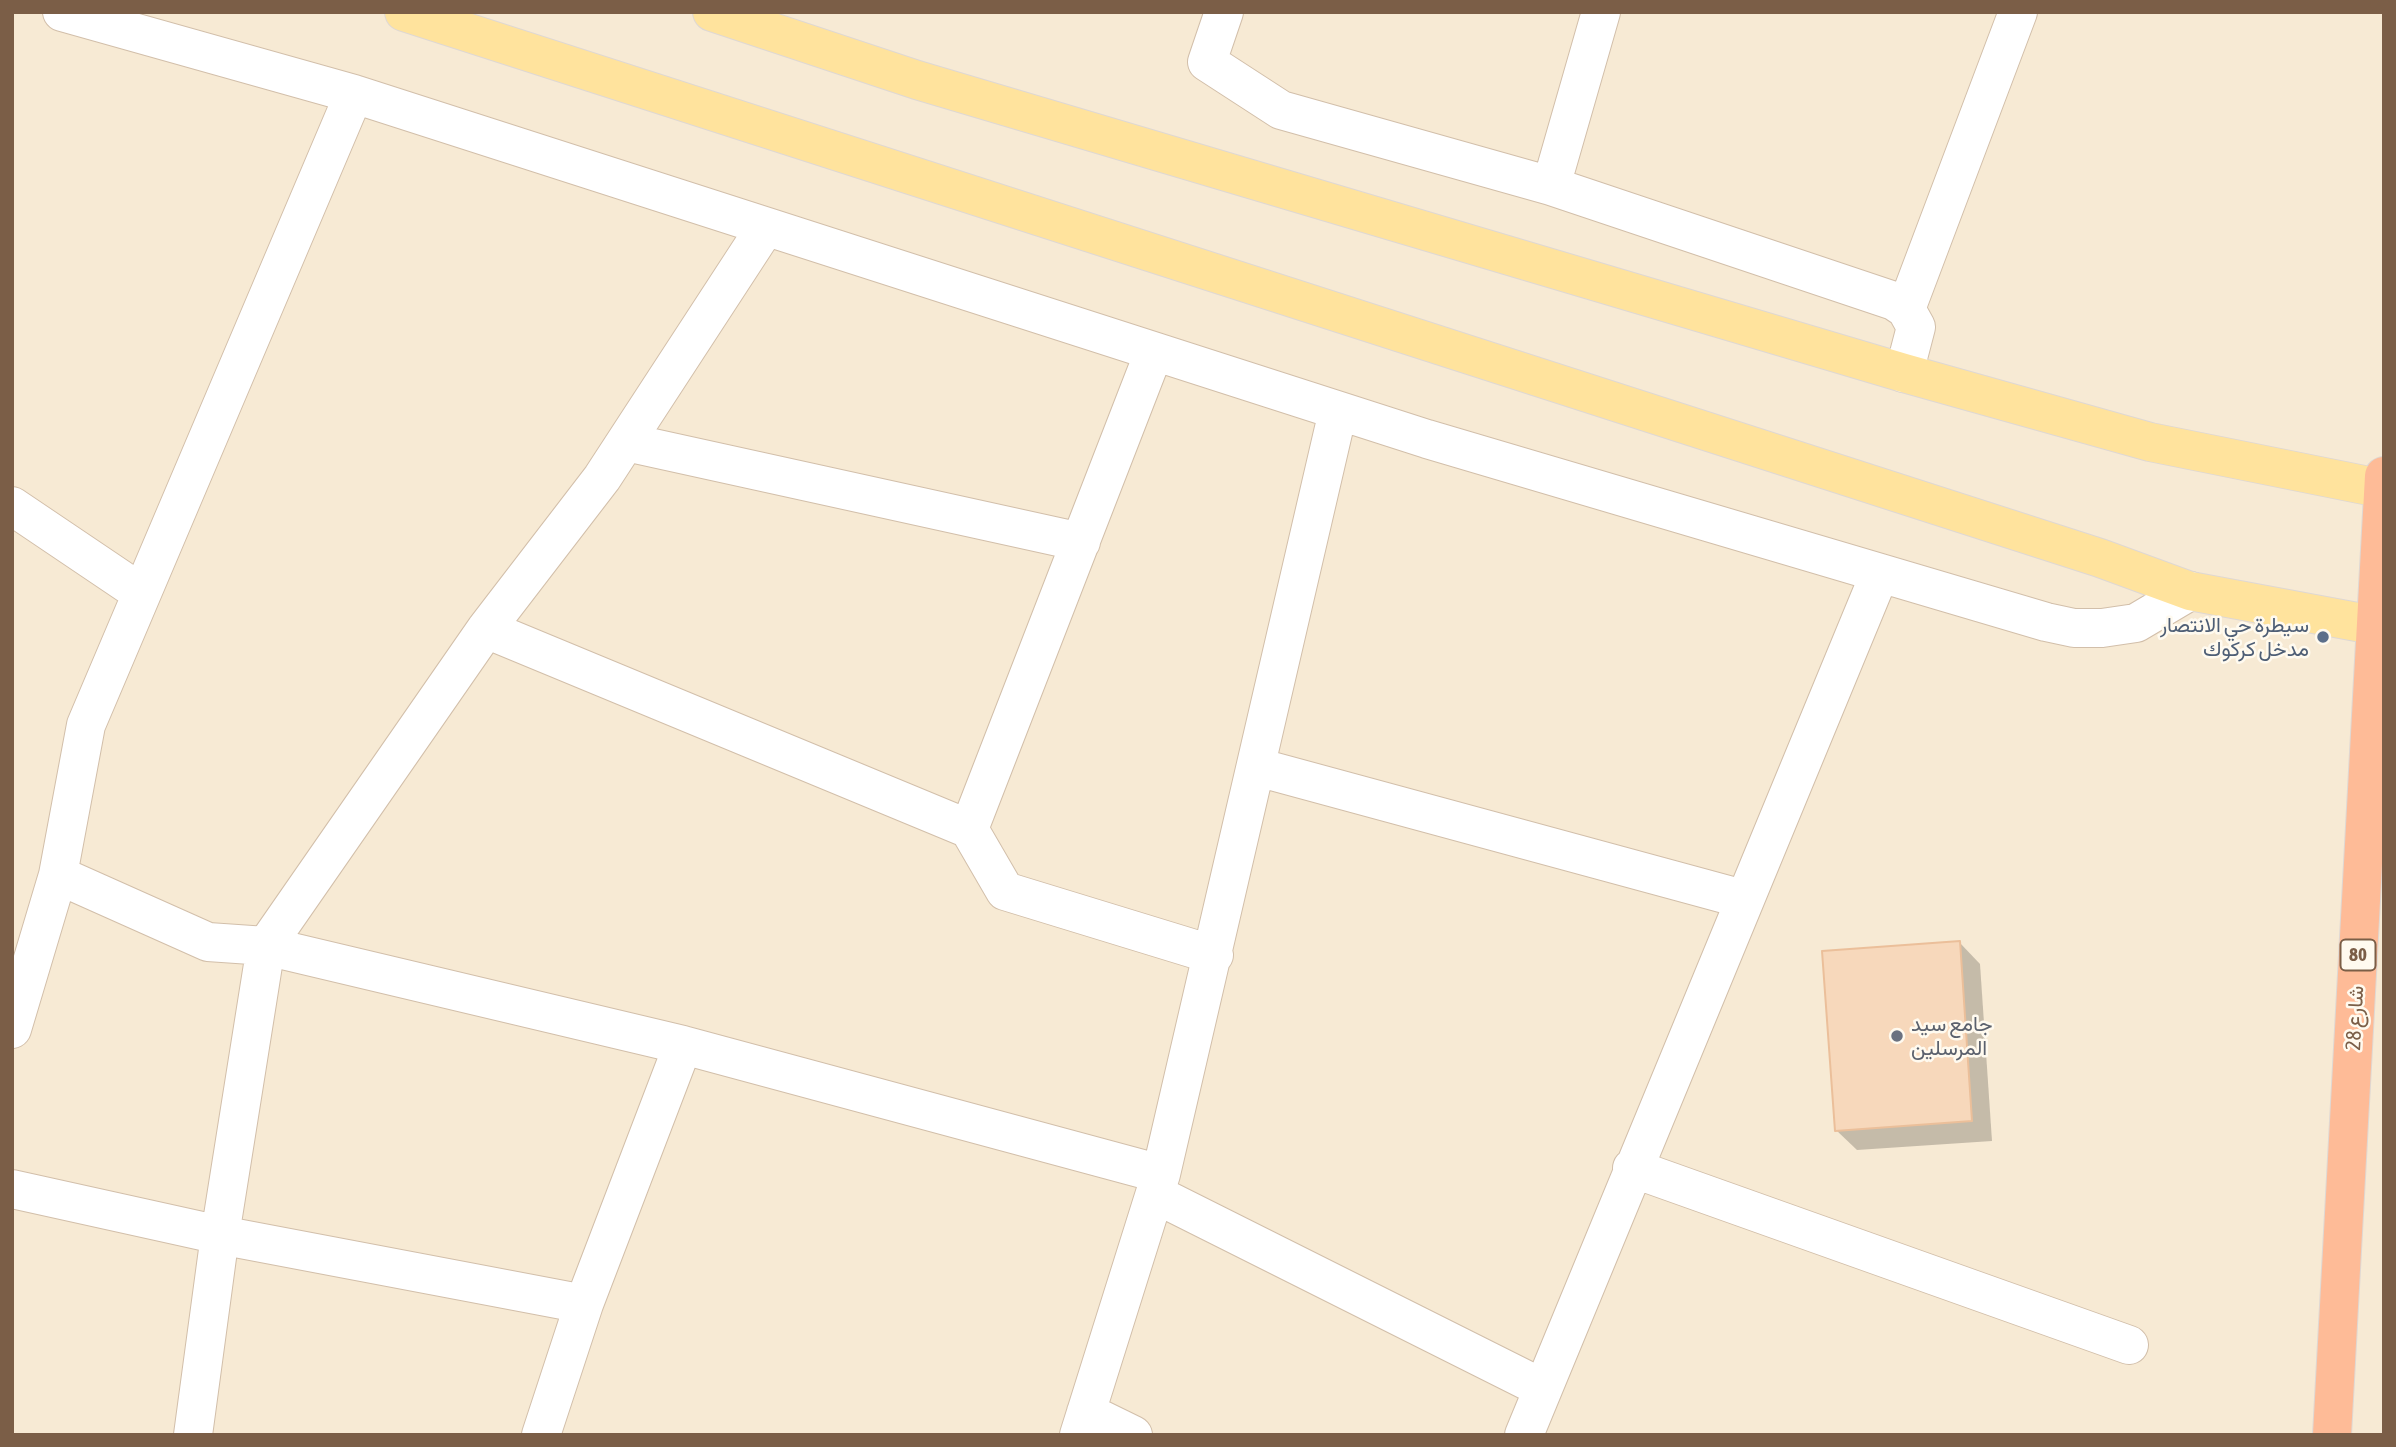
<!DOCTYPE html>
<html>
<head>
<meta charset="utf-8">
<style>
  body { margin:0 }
  #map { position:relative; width:2396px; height:1447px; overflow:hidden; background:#fef7e6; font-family:"Asap Condensed",sans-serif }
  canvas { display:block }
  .frame { position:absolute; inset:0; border:14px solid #7b5e47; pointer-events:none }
</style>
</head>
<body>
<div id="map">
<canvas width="2396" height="1447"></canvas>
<div class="frame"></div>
</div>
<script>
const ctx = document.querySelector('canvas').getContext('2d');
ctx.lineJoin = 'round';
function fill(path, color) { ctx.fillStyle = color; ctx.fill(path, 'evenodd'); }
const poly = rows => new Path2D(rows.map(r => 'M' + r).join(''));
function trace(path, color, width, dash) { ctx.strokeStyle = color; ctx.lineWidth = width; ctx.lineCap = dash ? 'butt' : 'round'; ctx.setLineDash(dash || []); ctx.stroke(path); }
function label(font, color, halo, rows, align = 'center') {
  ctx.font = font + ' "Asap Condensed",Vazirmatn,sans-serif'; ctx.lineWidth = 5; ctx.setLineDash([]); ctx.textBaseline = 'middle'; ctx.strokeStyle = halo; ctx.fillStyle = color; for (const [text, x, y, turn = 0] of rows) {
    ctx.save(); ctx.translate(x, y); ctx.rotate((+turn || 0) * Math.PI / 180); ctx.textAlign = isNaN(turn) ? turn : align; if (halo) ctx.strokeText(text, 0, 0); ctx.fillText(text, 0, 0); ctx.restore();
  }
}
const residential = poly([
  [12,12,2384,12,2384,1435,12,1435]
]);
const shadow = poly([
  [1960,943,1980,964,1992,1141,1857,1150,1836,1130]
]);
const building = poly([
  [1960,941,1972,1121,1835,1131,1822,951,1960,941]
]);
const minor = poly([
  [62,12,354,94,1427,439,2046,622,2074,628,2102,628,2136,623,2190,591],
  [1224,12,1207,62,1281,110,1551,186,1894,301,1906,309,1916,327,1904,373],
  [1551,186,1601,12],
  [765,228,602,478,486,629,266,946,683,1045,1161,1174],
  [1906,309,2018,12],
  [626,442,1081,542],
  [12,506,141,593],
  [486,629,969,829,1005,891,1214,955],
  [1257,767,1743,899],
  [969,829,1154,352],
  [58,875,208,942,266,946,220,1235,193,1435],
  [12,1029,58,875,86,725,354,94],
  [1632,1168,2129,1345],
  [12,1189,220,1235,584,1304],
  [1155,1194,1542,1388],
  [1086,1412,1133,1435],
  [541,1435,584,1304,683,1045],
  [1079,1435,1161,1174,1338,411],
  [1524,1435,1880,573]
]);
const major = poly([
  [404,12,2100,558,2190,591,2384,627],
  [712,12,917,80,1904,373,2150,442,2384,489]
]);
const highway = poly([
  [2332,1435,2384,476]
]);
const markers = [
  [2323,637,7,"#5c6f8a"],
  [1897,1036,7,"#6b7280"]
];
const shields = [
  [2358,955,35]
];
const shieldNames = [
  ["80",2358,955]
];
const serviceNames = [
  ["سيطرة حي الانتصار",2309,625],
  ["مدخل كركوك",2309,649]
];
const streetNames = [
  ["شارع 28",2355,1018,-87]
];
const worshipNames = [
  ["جامع سيد",1911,1024],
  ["المرسلين",1911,1048]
];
fill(residential, '#f7ead4');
fill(shadow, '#0003');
fill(building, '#f7d8bb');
trace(building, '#ebbf9a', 2);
trace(minor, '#d2bfaa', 40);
trace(major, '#dfd8d3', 40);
trace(highway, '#dfd8d3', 40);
trace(minor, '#fff', 38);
trace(major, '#ffe39d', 38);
trace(highway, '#febb97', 38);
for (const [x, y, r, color] of markers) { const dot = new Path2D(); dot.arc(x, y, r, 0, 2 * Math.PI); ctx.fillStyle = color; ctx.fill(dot); trace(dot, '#fffaef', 2.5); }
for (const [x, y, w] of shields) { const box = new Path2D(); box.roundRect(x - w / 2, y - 15.5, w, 31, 5); ctx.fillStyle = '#fffaef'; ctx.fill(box); trace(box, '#7b5e47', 2); }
label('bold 19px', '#7b5e47', null, shieldNames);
label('21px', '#4e5e75', '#fffaef', serviceNames, 'right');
label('21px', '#7b5e47', '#fffaef', streetNames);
label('21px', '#5b616d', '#fffaef', worshipNames, 'left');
</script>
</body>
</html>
